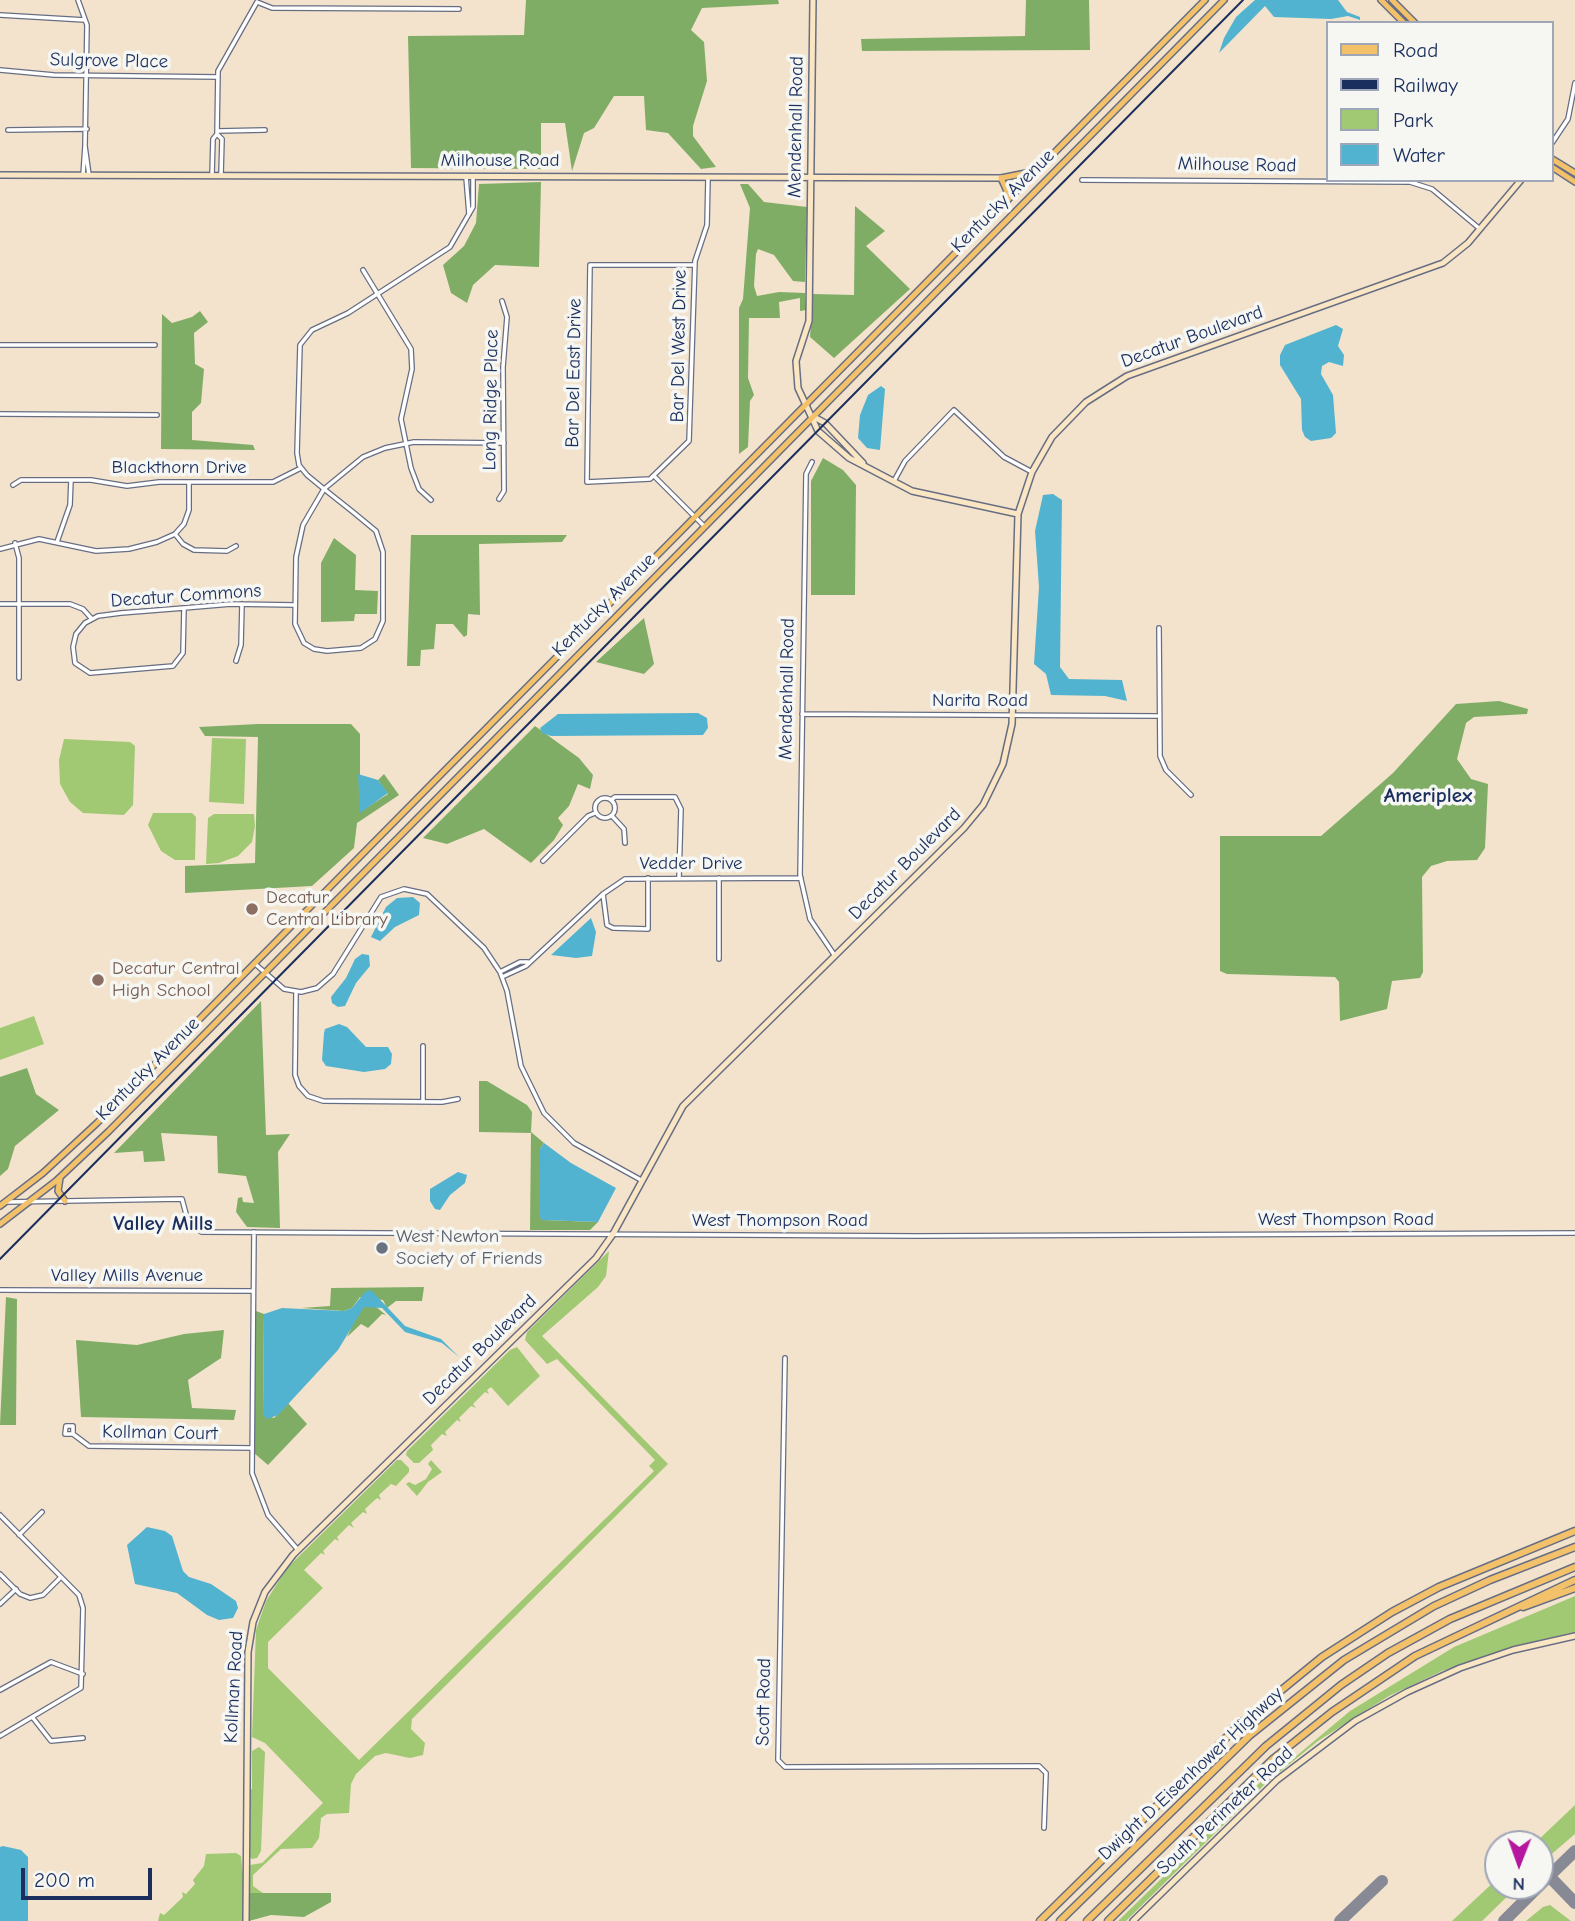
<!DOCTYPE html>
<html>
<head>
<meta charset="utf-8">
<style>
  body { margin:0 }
  #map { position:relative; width:1575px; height:1921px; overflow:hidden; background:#f3e3cc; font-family:"Comic Neue",sans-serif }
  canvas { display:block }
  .legend { position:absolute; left:1326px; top:21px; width:228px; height:161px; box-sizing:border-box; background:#f6f6f2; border:2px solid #9ea6b7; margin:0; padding:9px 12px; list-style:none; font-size:21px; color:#1b2f5e }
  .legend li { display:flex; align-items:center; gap:14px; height:35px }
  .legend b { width:35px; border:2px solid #9ea6b7 }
  .north { position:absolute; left:1484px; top:1830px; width:70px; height:70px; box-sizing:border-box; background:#f6f6f2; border:2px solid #9ea6b7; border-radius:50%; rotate:181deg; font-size:19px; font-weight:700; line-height:28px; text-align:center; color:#1b2f5e }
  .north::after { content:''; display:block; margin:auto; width:24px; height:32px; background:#b5179e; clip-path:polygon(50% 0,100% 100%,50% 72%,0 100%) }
  .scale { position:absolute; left:21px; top:1868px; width:131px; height:32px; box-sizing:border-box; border:4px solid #1b2f5e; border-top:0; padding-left:9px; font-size:21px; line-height:24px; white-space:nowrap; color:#1b2f5e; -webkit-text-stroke:5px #f6f6f2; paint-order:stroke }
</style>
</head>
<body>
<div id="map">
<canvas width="1575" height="1921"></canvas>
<ul class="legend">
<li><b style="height:9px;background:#f4c16b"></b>Road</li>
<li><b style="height:9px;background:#1b2f5e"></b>Railway</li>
<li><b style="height:19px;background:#a1c974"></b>Park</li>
<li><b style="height:19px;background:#52b3d0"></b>Water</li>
</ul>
<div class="north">N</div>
<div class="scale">200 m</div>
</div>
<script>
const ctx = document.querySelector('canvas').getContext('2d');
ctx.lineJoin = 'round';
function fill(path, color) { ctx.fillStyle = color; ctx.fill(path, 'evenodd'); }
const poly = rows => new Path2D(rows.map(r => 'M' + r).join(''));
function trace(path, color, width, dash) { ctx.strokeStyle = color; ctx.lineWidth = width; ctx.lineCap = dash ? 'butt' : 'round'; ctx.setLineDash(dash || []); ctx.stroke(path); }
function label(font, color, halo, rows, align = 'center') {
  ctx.font = font + ' "Comic Neue",sans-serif'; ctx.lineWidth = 7; ctx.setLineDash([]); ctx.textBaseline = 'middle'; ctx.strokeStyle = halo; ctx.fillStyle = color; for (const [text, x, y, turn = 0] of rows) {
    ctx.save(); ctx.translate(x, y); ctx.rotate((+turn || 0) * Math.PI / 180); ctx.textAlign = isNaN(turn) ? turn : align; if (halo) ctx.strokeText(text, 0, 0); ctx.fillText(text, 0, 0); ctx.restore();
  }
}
const green = poly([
  [212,738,246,739,244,804,209,802],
  [64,739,130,742,135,746,133,805,124,815,83,813,70,802,60,784,59,760],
  [153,813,192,813,196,817,195,860,175,860,161,851,148,825],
  [214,814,254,814,255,826,252,842,238,856,219,863,206,864,208,818],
  [34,1016,44,1044,0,1060,0,1028],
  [609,1251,606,1276,598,1287,542,1336,668,1464,412,1719,411,1729,425,1743,423,1755,410,1758,386,1753,375,1756,356,1774,351,1784,349,1813,327,1814,321,1818,319,1838,312,1848,281,1849,253,1875,253,1886,263,1893,249,1893,250,1865,262,1863,323,1803,265,1743,252,1737,256,1630,266,1601,287,1568,397,1460,401,1460,409,1468,409,1472,396,1486,391,1484,379,1495,381,1500,377,1498,365,1509,367,1514,363,1512,351,1523,354,1528,349,1525,337,1537,339,1541,335,1539,323,1551,325,1555,321,1553,304,1570,323,1588,268,1642,268,1668,359,1760,654,1471,649,1466,655,1460,557,1359,547,1364,525,1340,527,1332],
  [517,1347,540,1376,508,1406,491,1387,487,1390,489,1394,485,1392,473,1404,476,1408,471,1406,459,1418,461,1422,457,1420,445,1432,447,1436,442,1434,431,1445,433,1450,419,1463,414,1463,406,1455,407,1451,510,1350],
  [431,1460,442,1472,428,1482,417,1496,406,1484,409,1482,415,1485,426,1479,432,1469,428,1464],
  [1575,1596,1575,1632,1519,1645,1442,1671,1389,1696,1318,1741,1266,1783,1126,1921,1118,1921,1278,1765,1282,1768,1350,1711,1454,1647],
  [259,1747,265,1752,261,1851,257,1858,252,1859,249,1857,249,1790,252,1789,252,1751],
  [1575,1805,1575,1834,1540,1864,1540,1844,1534,1844],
  [236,1853,241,1856,243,1876,243,1921,158,1921,160,1913,164,1915,183,1897,182,1892,186,1894,195,1884,193,1880,204,1866,206,1854],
  [1498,1878,1498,1886,1518,1886,1482,1921,1452,1921],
  [1550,1905,1571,1921,1526,1921,1543,1907]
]);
const forest = poly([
  [526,0,778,0,779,4,702,8,691,30,704,42,707,81,693,126,693,136,716,167,701,169,668,133,646,130,644,96,614,96,594,128,584,133,572,171,565,123,541,123,541,169,411,168,408,36,524,35],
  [1026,0,1089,0,1090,50,862,51,861,39,1025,36],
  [541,182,539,267,495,265,473,285,467,303,451,293,443,265,464,246,476,223,479,184],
  [740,184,748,184,764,202,807,207,805,282,793,281,774,255,758,249,756,254,754,286,757,296,779,292,805,293,806,310,800,311,800,298,779,302,780,318,749,318,748,378,754,395,750,401,748,447,739,454,739,308,743,299,750,208],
  [855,206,885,231,866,246,910,289,834,358,810,337,813,294,854,295],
  [200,311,208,322,194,333,195,364,204,369,201,403,192,412,192,440,253,445,255,450,161,449,162,314,172,323,192,317],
  [823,458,843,470,856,485,855,595,811,595,811,481],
  [411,535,567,535,562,542,479,544,480,615,468,614,467,635,464,637,453,624,436,624,434,649,421,650,420,666,407,666],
  [334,538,356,555,355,590,378,591,377,614,355,614,354,621,321,622,321,563],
  [644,618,654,664,644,674,596,662],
  [1499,701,1528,709,1527,714,1474,717,1466,723,1457,759,1471,779,1488,784,1485,848,1477,860,1447,861,1431,866,1422,877,1423,972,1420,978,1392,981,1387,1009,1340,1021,1339,982,1335,977,1227,974,1220,971,1220,836,1321,836,1393,773,1456,704],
  [258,724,351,724,360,734,360,812,388,794,378,780,384,774,399,795,357,823,354,848,312,886,185,893,185,866,255,863,258,737,205,736,199,727],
  [535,726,579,758,593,775,590,789,578,784,569,806,558,818,563,825,554,840,531,863,484,829,447,844,423,838],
  [261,1001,266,1135,290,1134,278,1152,280,1228,247,1227,236,1212,238,1198,242,1197,243,1202,254,1203,246,1176,218,1173,217,1136,161,1133,165,1161,144,1162,143,1151,114,1153],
  [27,1068,36,1094,59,1110,15,1146,8,1169,0,1176,0,1077],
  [479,1081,487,1081,527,1105,532,1112,531,1132,544,1143,540,1149,543,1220,598,1222,590,1230,530,1230,531,1133,479,1132],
  [424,1287,422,1301,396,1301,387,1308,383,1300,360,1297,352,1308,344,1311,301,1308,330,1306,331,1288],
  [6,1297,17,1299,16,1425,0,1425],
  [375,1306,386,1315,382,1314,368,1328,361,1324,347,1337,358,1313,364,1307],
  [256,1311,264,1314,263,1414,274,1418,288,1403,307,1424,268,1465,254,1453],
  [224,1330,221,1358,188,1380,192,1408,236,1410,234,1420,81,1417,76,1340,137,1345,184,1334],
  [249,1893,331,1893,331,1902,304,1917,271,1915,249,1921]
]);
const water = poly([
  [1255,0,1338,0,1347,12,1360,17,1360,20,1348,16,1331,19,1274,17,1265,6,1219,53,1224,38,1236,17],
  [1336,325,1343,329,1338,346,1344,355,1343,366,1329,362,1322,366,1321,374,1333,395,1336,433,1331,438,1311,441,1305,437,1302,430,1301,399,1280,365,1280,355,1285,345],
  [881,386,885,389,880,450,867,448,858,438,860,415,868,395],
  [1053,494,1062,500,1060,667,1069,679,1122,680,1127,701,1105,696,1051,695,1046,674,1034,664,1039,587,1035,531,1043,495],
  [698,713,707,718,708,728,703,735,551,736,542,733,540,728,558,714],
  [358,774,378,780,388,793,360,813],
  [413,897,420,903,419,915,395,927,380,941,371,937,386,907,397,898],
  [591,918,596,932,592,956,576,958,551,955],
  [362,954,369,955,370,966,356,983,345,1006,338,1007,332,1003,331,997,346,978,355,959],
  [339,1024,347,1027,366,1047,388,1047,392,1054,391,1064,385,1069,364,1072,326,1066,322,1060,324,1033,325,1029],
  [544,1143,571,1163,616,1188,598,1222,542,1220,539,1216,540,1149],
  [458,1172,467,1175,465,1183,450,1195,440,1210,435,1209,430,1201,430,1189],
  [371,1290,405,1326,441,1339,459,1357,442,1343,405,1332,382,1308,364,1307,338,1350,278,1415,267,1419,263,1414,264,1314,282,1308,344,1311,352,1308,365,1292],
  [147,1527,165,1531,172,1536,183,1571,189,1577,211,1584,236,1601,238,1608,233,1618,219,1620,207,1615,177,1593,135,1584,127,1545],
  [3,1846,21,1850,28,1857,28,1921,0,1921,0,1847]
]);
const taxiway = poly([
  [1549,1876,1575,1903],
  [1540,1885,1575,1851],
  [1340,1921,1382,1881],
  [1504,1921,1539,1886]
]);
const street = poly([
  [78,0,87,25,85,146],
  [257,2,272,8,459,9],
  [0,15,85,20],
  [0,70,54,75,218,77],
  [8,130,87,129],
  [217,131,265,130],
  [217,134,222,139,221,175],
  [1552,143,1568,119,1575,83],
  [83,175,85,146,89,175],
  [212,175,213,139,217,134,218,71,257,2],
  [466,177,469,214],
  [473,177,473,207,450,247,348,313,312,330,300,345,297,453,299,465,307,475,324,489,353,512,376,531,383,552,383,621,375,639,361,648,327,651,314,649,304,643,295,624,296,557,303,525,324,489,363,457,385,448,414,442,504,443],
  [1082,180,1410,182,1432,189,1480,229],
  [695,265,590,265,587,482,650,479,689,441,695,261,707,225,708,178],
  [363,270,411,349,412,369,401,419,411,468,419,489,431,500],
  [0,345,155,345],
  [0,414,157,415],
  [812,462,806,474,800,875,810,919,835,956],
  [655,477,704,526],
  [894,481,905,461,954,410,1004,457,1032,472],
  [13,485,21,480,91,480,127,486,159,482,273,482,301,468],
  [499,499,504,491,503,367,507,317,502,301],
  [175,534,183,544,194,550,227,551,236,546],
  [57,542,70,505,71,480],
  [15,543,19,558,19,678],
  [0,549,39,539,96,551,129,549,157,542,175,534,184,524,189,510,189,482],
  [0,604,70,604,83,609,91,618],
  [184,608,183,653,173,666,90,673,75,663,73,647,76,634,85,623,98,616,121,613,184,608,231,604,295,605],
  [1159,628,1160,756,1166,770,1191,795],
  [236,661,241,645,242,604],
  [802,714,1157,716],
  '595 808a10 10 0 1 1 20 0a10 10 0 1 1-20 0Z',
  [611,800,615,797,675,797,681,809,679,878],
  [612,816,624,829,625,843],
  [543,861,588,816,595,813],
  [719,878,719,959],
  [603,894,607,925,613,928,648,929,648,878],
  [254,963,284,989,301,992,317,988,333,974,381,897,404,889,427,894,484,948,500,972,507,991,521,1066,544,1113,574,1143,641,1180],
  [500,972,520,962,528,962],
  [502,977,526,966,603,894,625,879,801,878],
  [296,992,295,1075,299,1086,308,1096,323,1101,442,1102,458,1099],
  [423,1046,423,1102],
  [7,1202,182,1199,189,1225,202,1232,917,1236,1575,1233],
  [254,1232,252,1473,268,1515,298,1550],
  [0,1290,253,1291],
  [785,1358,778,1760,785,1767,1039,1766,1046,1773,1044,1828],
  [73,1434,65,1434,66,1426,73,1426,73,1434,89,1446,251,1448],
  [0,1515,79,1595,83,1608,81,1688,0,1736],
  [19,1535,42,1512],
  [0,1574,20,1594,30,1598,43,1595,61,1577],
  [0,1604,16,1589],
  [0,1690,51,1662,83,1674],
  [33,1718,51,1741,83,1738]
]);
const secondary = poly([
  [813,0,809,321,796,361,798,388,818,431,849,458,912,491,1018,514],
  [0,175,1001,178],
  [812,416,825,423,863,463],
  [246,1921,248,1652,253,1622,265,1592,293,1555,596,1258,613,1234,683,1106,964,828,983,805,1003,764,1012,724,1018,514,1032,472,1052,437,1086,402,1127,376,1443,263,1468,243,1521,180],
  [1133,1921,1277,1780,1355,1721,1407,1692,1460,1668,1513,1650,1575,1636]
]);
const primary = poly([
  [1381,0,1404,23],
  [1392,0,1415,23],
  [1552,159,1575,173],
  [1552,167,1575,182],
  [1004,201,1007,191,1001,178,1031,172],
  [60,1178,58,1191,65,1201],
  [0,1206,43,1173,97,1123,1205,0],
  [0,1224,56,1181,109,1131,1224,0]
]);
const highway = poly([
  [1523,1607,1575,1588],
  [1040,1921,1240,1724,1322,1657,1392,1612,1439,1587,1575,1531],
  [1060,1921,1249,1736,1344,1660,1434,1606,1490,1580,1575,1547],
  [1087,1921,1266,1746,1341,1685,1388,1653,1450,1619,1575,1567],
  [1108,1921,1273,1759,1332,1712,1415,1656,1575,1580]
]);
const rail = poly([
  [0,1259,1243,0]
]);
const markers = [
  [252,909,7,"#8d6e63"],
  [98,980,7,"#8d6e63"],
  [382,1248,7,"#6b7280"]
];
const streetNames = [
  ["Sulgrove Place",109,61,1],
  ["Mendenhall Road",796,127,-89],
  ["Milhouse Road",500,161],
  ["Milhouse Road",1237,165,1],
  ["Kentucky Avenue",1003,201,-45],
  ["Decatur Boulevard",1192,337,-20],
  ["Bar Del West Drive",679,346,-89],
  ["Bar Del East Drive",574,373,-89],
  ["Long Ridge Place",491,400,-89],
  ["Blackthorn Drive",179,468],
  ["Decatur Commons",186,596,-4],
  ["Kentucky Avenue",604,605,-45],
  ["Mendenhall Road",787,689,-89],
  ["Narita Road",980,701],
  ["Vedder Drive",691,864],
  ["Decatur Boulevard",905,864,-45],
  ["Kentucky Avenue",148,1069,-45],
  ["West Thompson Road",1346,1220],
  ["West Thompson Road",780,1221],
  ["Valley Mills Avenue",127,1276],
  ["Decatur Boulevard",480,1350,-44],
  ["Kollman Court",160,1433,1],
  ["Kollman Road",234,1687,-87],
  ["Scott Road",764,1702,-89],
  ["Dwight D Eisenhower Highway",1191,1774,-43],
  ["South Perimeter Road",1225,1811,-43]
];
const educationNames = [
  ["Decatur",266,898],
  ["Central Library",266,920],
  ["Decatur Central",112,969],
  ["High School",112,991]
];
const worshipNames = [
  ["West Newton",396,1237],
  ["Society of Friends",396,1259]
];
const neighbourhoodNames = [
  ["Ameriplex",1428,796],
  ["Valley Mills",163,1224]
];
fill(green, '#a1c974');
fill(forest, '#80ad66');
fill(water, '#52b3d0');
trace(taxiway, '#878995', 12);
trace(street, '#676e84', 6);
trace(secondary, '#676e84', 8);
trace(primary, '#676e84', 8);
trace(highway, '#676e84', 9);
trace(street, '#fff', 3.5);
trace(secondary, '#fbe6c4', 5);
trace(primary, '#f4c16b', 5);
trace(highway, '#f4c16b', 6);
trace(rail, '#1b2f5e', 2);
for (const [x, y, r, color] of markers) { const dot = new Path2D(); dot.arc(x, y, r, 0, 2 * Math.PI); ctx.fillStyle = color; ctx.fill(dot); trace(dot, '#f6f6f2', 2.5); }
label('19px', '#1b2f5e', '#f6f6f2', streetNames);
label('19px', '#785e54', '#f6f6f2', educationNames, 'left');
label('19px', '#5b616d', '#f6f6f2', worshipNames, 'left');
label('bold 21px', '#1b2f5e', '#f6f6f2', neighbourhoodNames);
</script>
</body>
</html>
